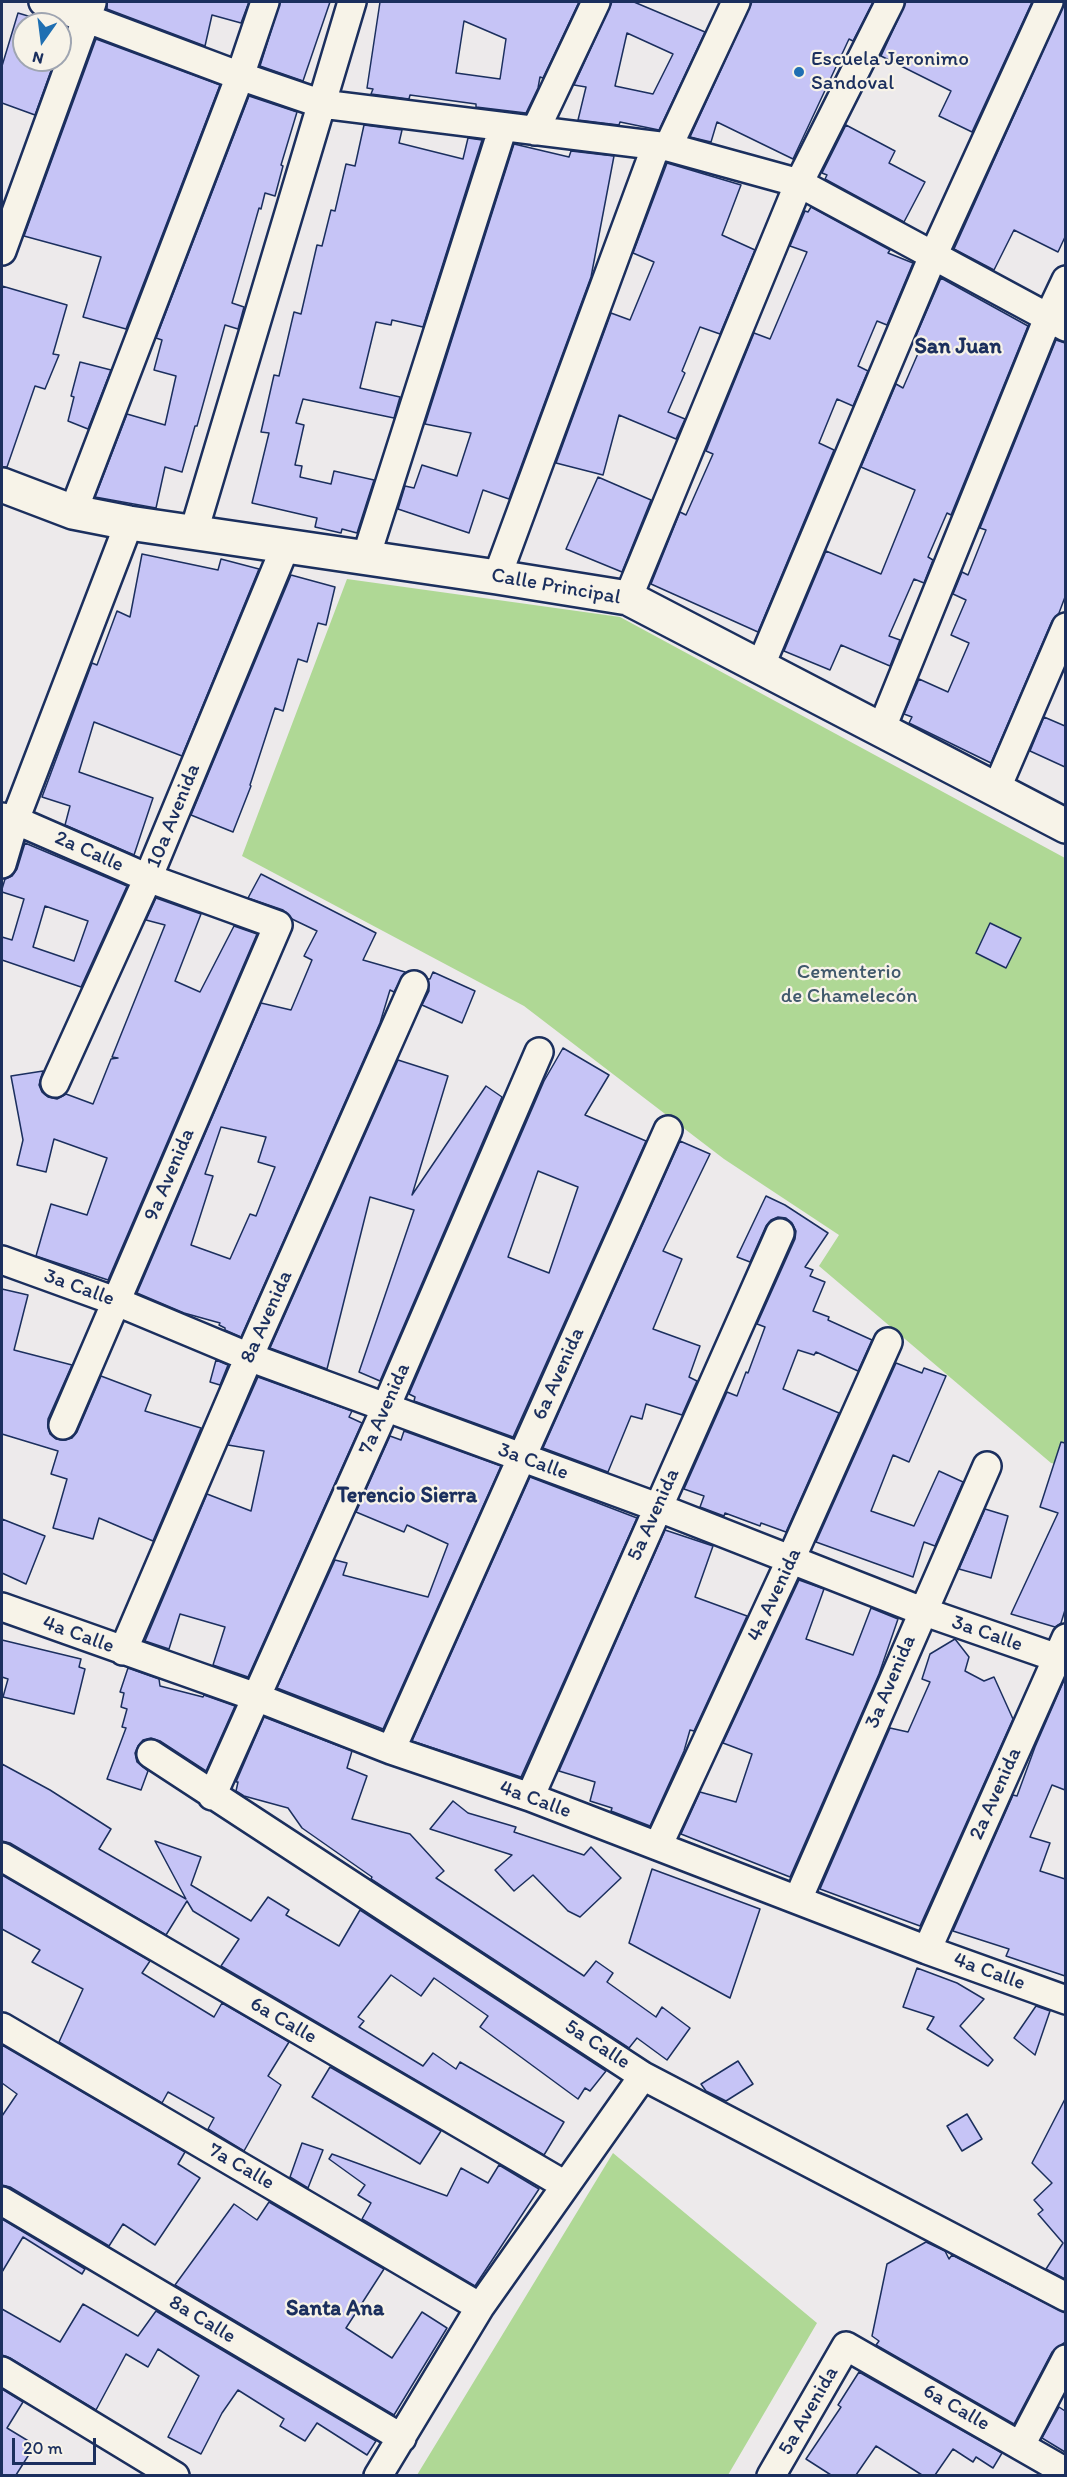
<!DOCTYPE html>
<html>
<head>
<meta charset="utf-8">
<style>
  body { margin:0 }
  #map { position:relative; width:1067px; height:2477px; overflow:hidden; background:#edeaeb; font-family:Itim,sans-serif }
  canvas { display:block }
  .frame { position:absolute; inset:0; border:3px solid #1b2f5e; pointer-events:none }
  .north { position:absolute; left:12px; top:12px; width:60px; height:60px; box-sizing:border-box; background:#f7f3e8; border:2px solid #9fa5b1; border-radius:50%; rotate:194deg; font-size:16px; font-weight:700; line-height:24px; text-align:center; color:#1b2f5e }
  .north::after { content:''; display:block; margin:auto; width:21px; height:27px; background:#1f6fb2; clip-path:polygon(50% 0,100% 100%,50% 72%,0 100%) }
  .scale { position:absolute; left:12px; top:2438px; width:84px; height:27px; box-sizing:border-box; border:3px solid #1b2f5e; border-top:0; padding-left:8px; font-size:18px; line-height:21px; white-space:nowrap; color:#1b2f5e; -webkit-text-stroke:4px #f7f3e8; paint-order:stroke }
</style>
</head>
<body>
<div id="map">
<canvas width="1067" height="2477"></canvas>
<div class="frame"></div>
<div class="north">N</div>
<div class="scale">20 m</div>
</div>
<script>
const ctx = document.querySelector('canvas').getContext('2d');
ctx.lineJoin = 'round';
function fill(path, color) { ctx.fillStyle = color; ctx.fill(path, 'evenodd'); }
const poly = rows => new Path2D(rows.map(r => 'M' + r).join(''));
function trace(path, color, width, dash) { ctx.strokeStyle = color; ctx.lineWidth = width; ctx.lineCap = dash ? 'butt' : 'round'; ctx.setLineDash(dash || []); ctx.stroke(path); }
function label(font, color, halo, rows, align = 'center') {
  ctx.font = font + ' Itim,sans-serif'; ctx.lineWidth = 4.5; ctx.setLineDash([]); ctx.textBaseline = 'middle'; ctx.strokeStyle = halo; ctx.fillStyle = color; for (const [text, x, y, turn = 0] of rows) {
    ctx.save(); ctx.translate(x, y); ctx.rotate((+turn || 0) * Math.PI / 180); ctx.textAlign = isNaN(turn) ? turn : align; if (halo) ctx.strokeText(text, 0, 0); ctx.fillText(text, 0, 0); ctx.restore();
  }
}
const green = poly([
  [347,579,620,617,1065,858,1065,1466,1051,1463,819,1266,839,1235,724,1159,524,1006,242,856],
  [613,2153,817,2323,728,2475,417,2475]
]);
const building = poly([
  [107,2,249,2,241,23,212,15,205,46,107,9,107,2],
  [280,2,330,2,303,81,260,66,280,2],
  [380,2,579,2,543,78,540,77,538,88,526,113,476,107,476,104,410,95,409,99,371,94,373,89,367,88,380,2],
  [464,21,506,39,500,79,456,73,464,21],
  [612,2,634,2,705,32,659,130,620,122,619,125,578,120,586,87,574,85,612,2],
  [627,33,673,54,653,94,615,86,627,33],
  [752,2,873,2,853,41,849,39,793,159,717,122,711,142,690,137,752,2],
  [906,2,1032,2,972,132,939,116,951,91,881,56,906,2],
  [1065,2,1065,237,1058,252,1014,230,994,270,954,249,1065,2],
  [18,13,55,24,24,24,24,60,55,60,35,115,2,103,2,66,18,13],
  [96,39,220,85,126,329,83,317,101,257,24,236,96,39],
  [249,96,297,112,281,165,283,166,275,196,265,193,261,209,259,208,232,303,244,307,238,329,225,325,197,426,195,426,182,472,165,467,156,508,95,497,127,414,165,425,176,376,154,370,162,340,156,338,249,96],
  [364,125,402,130,399,143,463,159,468,138,482,140,423,327,392,320,391,325,376,322,360,388,400,397,394,418,303,399,296,423,304,425,295,465,302,466,300,477,331,484,334,471,374,480,357,533,342,529,341,533,315,527,317,518,252,503,269,433,261,432,274,375,279,376,294,312,301,314,317,245,322,246,331,210,335,211,346,164,355,166,364,125],
  [846,125,895,151,889,163,925,182,904,222,825,179,827,175,822,173,846,125],
  [514,144,569,157,571,151,614,156,591,277,509,499,483,490,469,533,398,509,405,486,414,488,422,465,457,476,471,433,425,424,514,144],
  [667,163,741,185,722,235,755,250,720,334,700,327,682,371,685,373,668,412,685,419,676,439,619,415,603,475,556,463,611,313,630,320,654,262,633,253,667,163],
  [811,207,890,250,888,253,913,263,887,325,877,321,858,366,868,371,853,406,837,399,819,443,834,450,758,632,651,584,680,512,686,515,713,454,706,451,754,333,770,339,807,252,790,246,805,211,808,212,811,207],
  [941,278,1028,326,951,515,947,513,928,557,933,560,924,583,914,579,889,636,900,640,890,666,841,645,830,670,784,651,826,551,881,574,915,490,861,467,896,384,903,388,923,342,915,338,941,278],
  [2,286,67,305,53,354,59,355,45,389,35,386,7,467,2,467,2,286],
  [1056,340,1065,343,1065,597,1059,613,1052,621,991,763,909,723,912,717,904,714,919,679,948,692,969,643,951,635,966,600,953,594,962,572,968,575,986,530,980,528,1056,340],
  [80,362,111,370,88,429,68,421,74,397,71,396,80,362],
  [598,477,651,500,622,572,566,549,598,477],
  [142,554,218,570,221,559,259,569,182,756,94,722,79,772,153,798,134,855,65,825,70,806,42,797,92,663,97,665,117,611,130,617,142,554],
  [291,575,335,587,326,625,318,623,307,662,298,659,283,711,275,708,250,785,251,786,233,832,191,815,291,575],
  [1044,717,1065,726,1065,767,1030,751,1044,717],
  [25,843,127,886,81,987,2,960,2,937,12,940,24,899,2,892,2,889,5,879,12,876,17,869,25,843],
  [45,906,88,921,74,961,33,947,45,906],
  [261,874,376,933,363,960,405,972,394,992,390,990,380,1023,241,1337,225,1330,225,1328,219,1325,220,1323,184,1313,137,1293,261,1003,291,1010,312,960,304,956,317,931,292,919,283,910,248,898,261,874],
  [221,1127,266,1137,258,1162,275,1167,256,1216,250,1214,230,1259,191,1245,213,1176,205,1174,221,1127],
  [156,898,201,914,175,981,200,992,234,926,257,934,108,1280,36,1256,51,1204,87,1215,107,1158,54,1139,46,1172,17,1165,23,1140,11,1076,43,1071,39,1085,42,1092,48,1097,57,1099,66,1094,93,1104,111,1059,118,1058,112,1057,165,925,146,920,156,898],
  [990,923,1021,938,1006,968,976,953,990,923],
  [433,972,475,991,462,1023,422,1005,429,991,428,979,430,979,433,972],
  [563,1048,609,1075,585,1115,646,1141,513,1437,414,1401,415,1397,409,1394,544,1081,563,1048],
  [538,1171,578,1187,549,1273,508,1257,538,1171],
  [398,1060,448,1076,412,1195,486,1086,502,1097,380,1381,359,1372,414,1210,370,1197,327,1369,270,1348,398,1060],
  [680,1141,710,1154,663,1251,682,1259,653,1329,700,1346,689,1377,697,1381,682,1415,646,1404,642,1419,631,1416,608,1472,543,1448,680,1141],
  [766,1196,785,1205,828,1233,805,1267,813,1270,810,1276,825,1282,813,1311,829,1317,828,1320,872,1340,858,1371,816,1352,814,1355,798,1350,783,1389,839,1413,786,1532,761,1523,760,1526,725,1513,724,1516,700,1507,704,1496,684,1489,727,1392,737,1396,746,1372,748,1373,765,1327,757,1324,795,1239,796,1231,792,1223,786,1218,778,1217,771,1220,766,1226,750,1262,737,1257,766,1196],
  [2,1289,28,1295,14,1350,72,1365,48,1419,48,1427,50,1434,56,1439,65,1440,72,1438,77,1432,101,1376,151,1395,145,1411,201,1428,153,1541,99,1518,93,1539,53,1528,67,1479,51,1474,58,1451,2,1434,2,1289],
  [216,1360,228,1365,220,1385,210,1382,216,1360],
  [896,1363,922,1373,924,1368,946,1376,909,1462,893,1455,871,1511,914,1526,939,1471,963,1482,935,1546,924,1542,913,1577,816,1542,896,1363],
  [258,1377,352,1411,349,1417,362,1423,248,1677,213,1665,225,1627,180,1614,169,1649,145,1641,207,1494,251,1511,264,1451,228,1445,258,1377],
  [404,1431,501,1466,383,1729,277,1688,335,1560,347,1563,343,1575,428,1597,448,1544,407,1525,404,1532,356,1512,390,1436,401,1440,404,1431],
  [1061,1442,1065,1443,1065,1610,1061,1623,1055,1627,1011,1614,1058,1513,1040,1507,1061,1442],
  [530,1477,637,1518,521,1777,412,1741,530,1477],
  [985,1509,1008,1516,991,1578,959,1569,985,1509],
  [2,1519,45,1536,26,1584,2,1573,2,1519],
  [665,1530,713,1546,695,1597,747,1616,694,1731,690,1730,684,1751,650,1826,611,1811,612,1808,590,1801,595,1782,559,1771,665,1530],
  [799,1580,824,1589,806,1639,853,1655,871,1608,898,1619,879,1674,790,1877,681,1834,700,1792,736,1802,752,1754,723,1743,799,1580],
  [955,1639,969,1657,965,1671,984,1681,994,1677,1013,1719,920,1926,820,1889,890,1728,908,1732,930,1682,922,1679,930,1654,955,1639],
  [2,1640,81,1659,79,1667,85,1669,74,1714,3,1697,8,1679,2,1677,2,1640],
  [128,1668,159,1679,160,1686,203,1697,204,1695,235,1706,206,1771,160,1741,151,1738,143,1740,138,1746,135,1753,137,1762,148,1771,141,1790,107,1779,126,1728,122,1727,127,1709,121,1707,124,1693,120,1692,128,1668],
  [1065,1678,1065,1790,1052,1785,1030,1837,1050,1843,1040,1871,1065,1879,1065,1976,1006,1956,1009,1949,953,1931,1013,1795,1017,1796,1035,1747,1065,1678],
  [264,1717,352,1751,347,1768,367,1776,352,1819,410,1834,444,1871,436,1878,584,1976,596,1961,613,1973,607,1982,656,2017,662,2007,690,2028,667,2060,637,2038,629,2048,371,1879,372,1877,302,1828,288,1808,244,1796,236,1791,238,1782,236,1782,264,1717],
  [2,1764,50,1790,111,1829,99,1849,186,1899,155,1841,201,1857,191,1885,251,1921,268,1897,289,1910,286,1915,339,1946,360,1910,606,2071,590,2091,585,2088,578,2099,480,2027,488,2016,434,1978,421,1996,391,1975,358,2017,364,2021,359,2027,423,2066,433,2053,456,2069,460,2062,564,2122,544,2155,221,1966,239,1939,193,1911,187,1901,166,1935,10,1843,2,1841,2,1764],
  [453,1801,468,1813,516,1827,514,1832,584,1855,591,1847,621,1878,580,1917,568,1911,533,1875,514,1891,495,1870,512,1855,430,1829,453,1801],
  [652,1869,760,1909,730,1998,629,1943,652,1869],
  [2,1875,150,1961,142,1973,214,2017,222,2003,289,2042,268,2076,281,2085,244,2151,208,2129,214,2118,168,2092,162,2103,59,2042,83,1989,32,1962,40,1950,2,1929,2,1875],
  [917,1968,957,1983,984,1999,960,2026,993,2060,988,2066,927,2029,934,2017,903,2007,917,1968],
  [1036,2006,1050,2011,1035,2055,1014,2038,1036,2006],
  [2,2045,185,2152,178,2164,200,2178,155,2245,123,2224,109,2246,10,2187,2,2185,2,2116,17,2094,2,2083,2,2045],
  [738,2061,753,2084,726,2101,706,2091,701,2084,738,2061],
  [330,2067,441,2131,420,2164,312,2097,330,2067],
  [1065,2099,1065,2279,1046,2269,1063,2243,1038,2214,1043,2210,1034,2200,1052,2183,1032,2163,1065,2099],
  [967,2114,982,2139,962,2151,947,2126,967,2114],
  [302,2143,323,2150,308,2188,290,2177,302,2143],
  [332,2154,447,2196,461,2168,488,2183,499,2165,539,2189,475,2286,362,2219,371,2203,358,2195,365,2185,329,2159,332,2154],
  [269,2202,384,2269,346,2328,392,2358,422,2312,447,2328,394,2415,175,2285,234,2204,257,2220,269,2202],
  [2,2219,85,2269,82,2274,23,2237,2,2272,2,2219],
  [926,2242,945,2251,949,2259,952,2255,1065,2313,1065,2342,1052,2352,1014,2424,876,2345,879,2341,872,2336,887,2264,926,2242],
  [83,2304,138,2336,156,2311,376,2441,367,2455,317,2423,305,2441,280,2426,284,2419,238,2390,222,2413,201,2454,168,2437,199,2376,158,2349,148,2367,126,2354,96,2410,10,2358,2,2355,2,2309,60,2342,83,2304],
  [859,2372,1002,2453,993,2468,976,2457,973,2462,953,2449,935,2475,922,2475,876,2446,856,2475,831,2475,806,2459,841,2407,838,2405,859,2372],
  [2,2389,23,2402,7,2428,35,2445,16,2475,2,2475,2,2389],
  [1059,2407,1065,2411,1065,2452,1042,2438,1059,2407]
]);
const minor = poly([
  [43,2,240,76,322,104,668,147,799,183,1066,327],
  [535,131,596,2],
  [668,147,736,2],
  [2,251,92,3],
  [73,512,240,76,265,2],
  [194,531,352,2],
  [366,557,503,127],
  [497,577,656,146],
  [628,598,799,183,890,2],
  [760,667,933,256,1049,2],
  [881,730,1048,318,1066,280],
  [996,790,1066,627],
  [2,817,15,820,148,878,278,925,63,1425],
  [2,864,15,820,129,523],
  [55,1083,148,878,286,545],
  [2,1260,115,1301,249,1357,657,1507,922,1611,1066,1661],
  [2,1607,256,1697,391,1750,530,1797,927,1950,1066,2000],
  [123,1651,249,1357,414,985],
  [391,1750,668,1130],
  [151,1754,643,2076,1066,2297],
  [212,1796,386,1407,539,1052],
  [530,1797,780,1233],
  [658,1846,791,1559,888,1342],
  [2,1857,565,2185],
  [798,1899,987,1466],
  [927,1950,1066,1638],
  [2,2027,480,2307],
  [2,2201,402,2438],
  [2,2371,175,2476],
  [1021,2445,1066,2359],
  [378,2476,480,2307,643,2076],
  [771,2476,846,2346,1066,2472]
]);
const tertiary = poly([
  [2,485,73,512,129,523,497,577,628,598,1066,826]
]);
const markers = [
  [799,72,6,"#1f6fb2"]
];
const poiNames = [
  ["Escuela Jeronimo",811,60],
  ["Sandoval",811,84]
];
const streetNames = [
  ["Calle Principal",556,587,10],
  ["10a Avenida",174,816,-68],
  ["2a Calle",89,852,24],
  ["9a Avenida",170,1175,-67],
  ["3a Calle",79,1288,20],
  ["8a Avenida",267,1317,-66],
  ["6a Avenida",559,1374,-66],
  ["7a Avenida",385,1409,-66],
  ["3a Calle",533,1462,20],
  ["5a Avenida",654,1515,-66],
  ["4a Avenida",775,1595,-65],
  ["3a Calle",987,1634,19],
  ["4a Calle",78,1635,20],
  ["3a Avenida",891,1682,-67],
  ["2a Avenida",996,1794,-66],
  ["4a Calle",535,1800,20],
  ["4a Calle",989,1972,20],
  ["6a Calle",283,2021,30],
  ["5a Calle",597,2045,33],
  ["7a Calle",241,2167,30],
  ["8a Calle",202,2320,31],
  ["6a Calle",956,2408,30],
  ["5a Avenida",809,2411,-60]
];
const parkNames = [
  ["Cementerio",849,973],
  ["de Chamelecón",849,997]
];
const neighbourhoodNames = [
  ["San Juan",958,347],
  ["Terencio Sierra",407,1496],
  ["Santa Ana",335,2309]
];
fill(green, '#afd895');
fill(building, '#c6c4f6');
trace(building, '#1b2f5e', 1.5);
trace(minor, '#1b2f5e', 32);
trace(tertiary, '#1b2f5e', 38);
trace(minor, '#f7f3e8', 27);
trace(tertiary, '#f7f3e8', 33);
for (const [x, y, r, color] of markers) { const dot = new Path2D(); dot.arc(x, y, r, 0, 2 * Math.PI); ctx.fillStyle = color; ctx.fill(dot); trace(dot, '#f7f3e8', 2); }
label('21px', '#1b2f5e', '#f7f3e8', poiNames, 'left');
label('21px', '#1b2f5e', '#f7f3e8', streetNames);
label('21px', '#40596c', '#f7f3e8', parkNames);
label('bold 22px', '#1b2f5e', '#f7f3e8', neighbourhoodNames);
</script>
</body>
</html>
